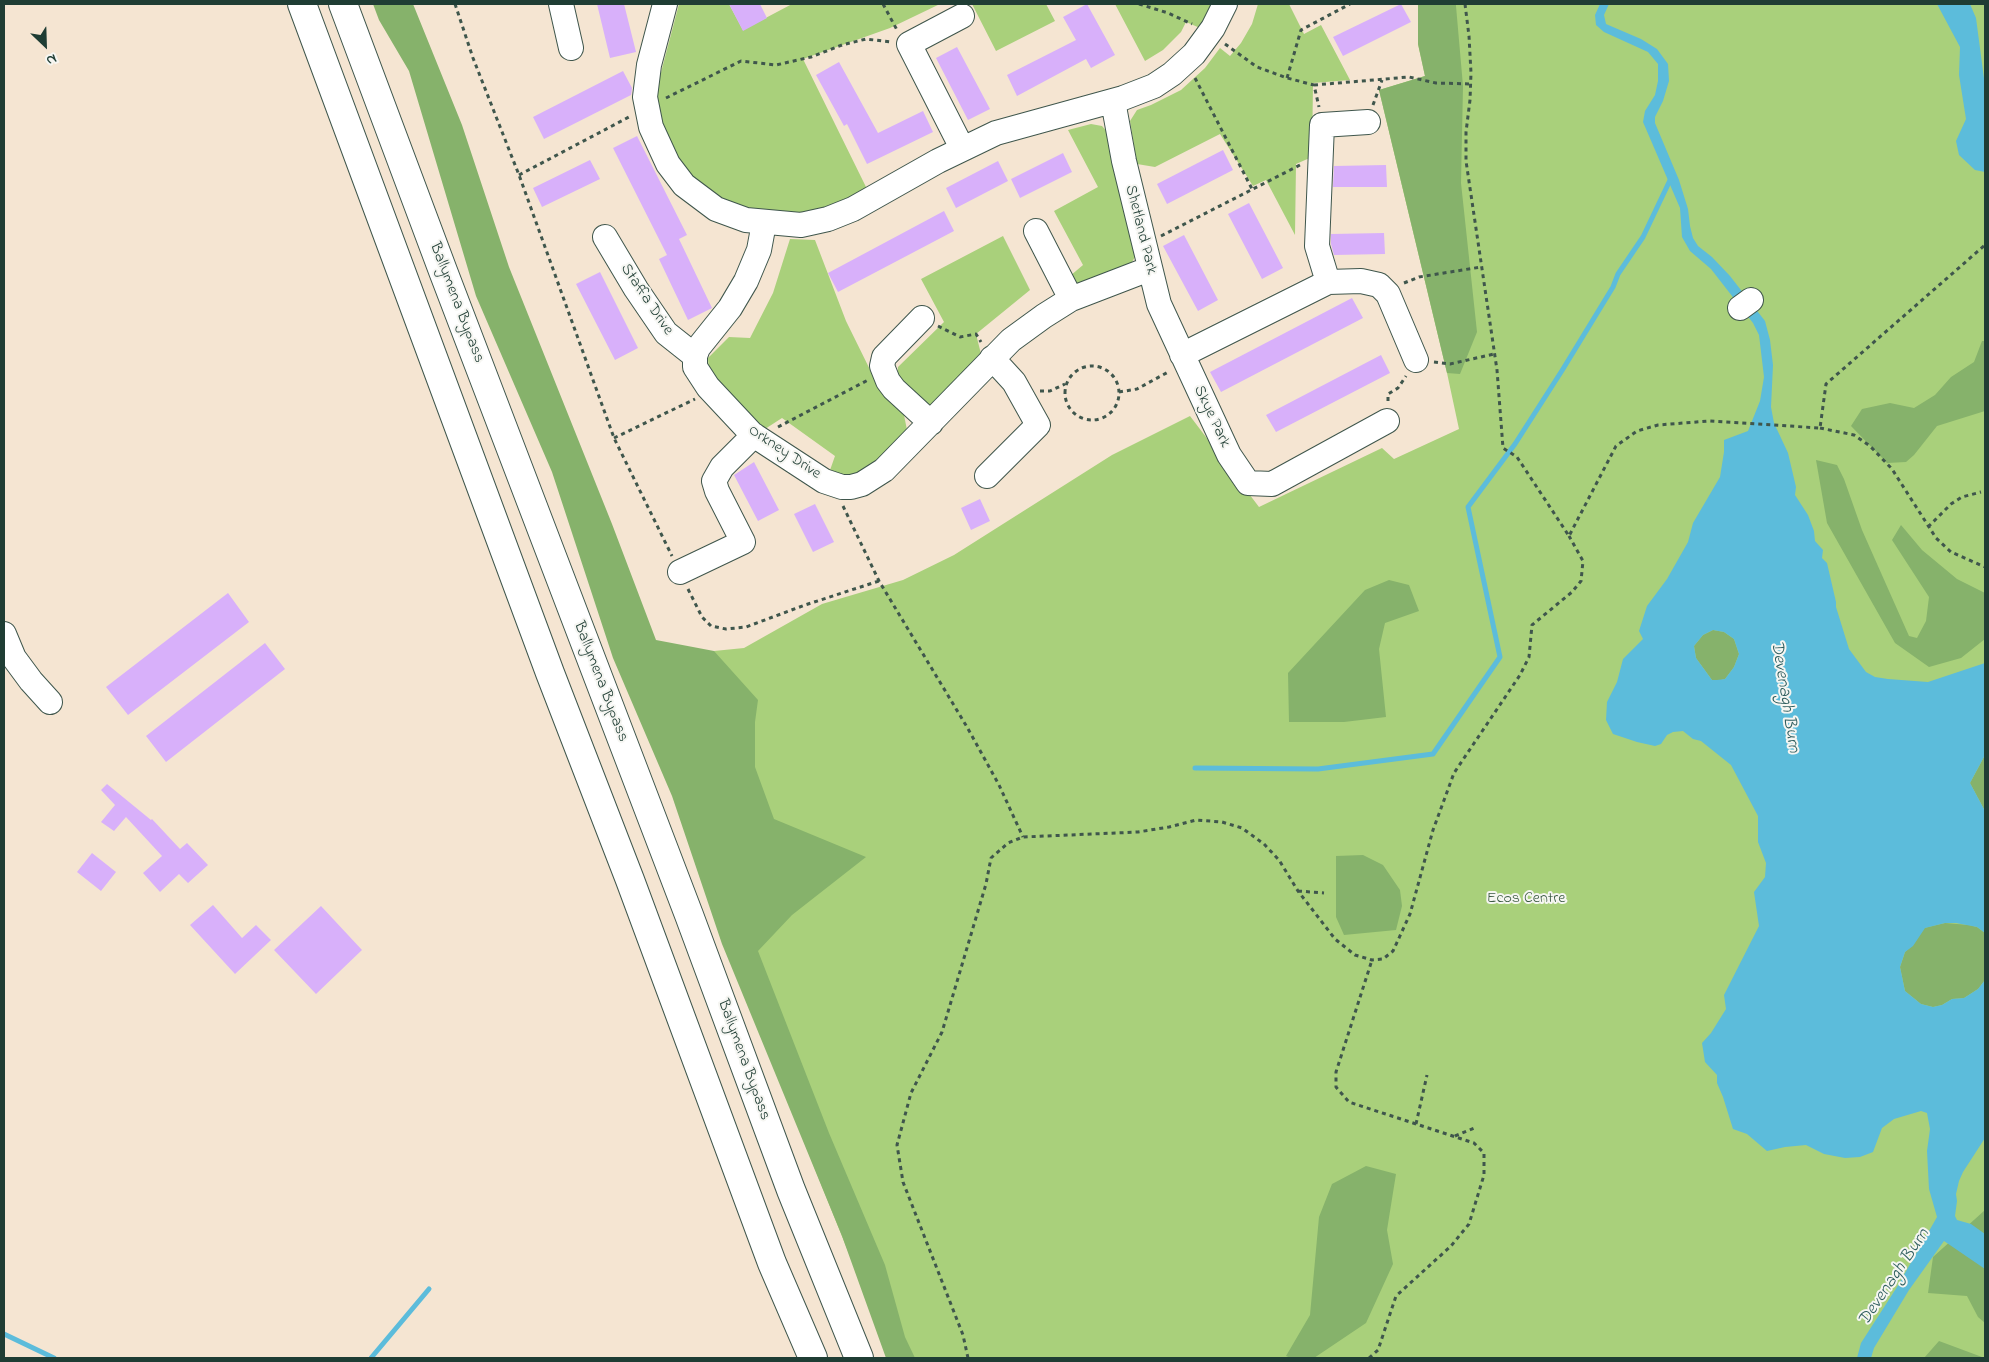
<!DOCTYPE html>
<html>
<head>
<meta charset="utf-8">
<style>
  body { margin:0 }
  #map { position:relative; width:1989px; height:1362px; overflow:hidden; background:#f5e5d2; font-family:"Indie Flower",sans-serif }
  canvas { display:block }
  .frame { position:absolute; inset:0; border:5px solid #1f3d34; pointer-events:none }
  .north { position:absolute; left:20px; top:20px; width:50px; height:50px; -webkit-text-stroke:4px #f6f6f2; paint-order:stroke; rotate:156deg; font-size:14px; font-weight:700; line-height:20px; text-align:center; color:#1f3d34 }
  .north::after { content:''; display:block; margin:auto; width:18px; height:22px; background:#1f3d34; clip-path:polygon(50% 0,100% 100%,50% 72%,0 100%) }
</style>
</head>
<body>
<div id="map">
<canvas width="1989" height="1362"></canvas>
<div class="frame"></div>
<div class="north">N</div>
</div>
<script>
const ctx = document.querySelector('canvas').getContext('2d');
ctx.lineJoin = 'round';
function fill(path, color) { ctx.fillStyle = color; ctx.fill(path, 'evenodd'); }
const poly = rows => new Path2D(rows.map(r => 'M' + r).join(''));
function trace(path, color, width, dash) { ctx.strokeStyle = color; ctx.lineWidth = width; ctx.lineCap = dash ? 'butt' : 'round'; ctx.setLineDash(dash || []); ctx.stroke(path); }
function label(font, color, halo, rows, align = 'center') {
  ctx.font = font + ' "Indie Flower",sans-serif'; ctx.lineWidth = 4; ctx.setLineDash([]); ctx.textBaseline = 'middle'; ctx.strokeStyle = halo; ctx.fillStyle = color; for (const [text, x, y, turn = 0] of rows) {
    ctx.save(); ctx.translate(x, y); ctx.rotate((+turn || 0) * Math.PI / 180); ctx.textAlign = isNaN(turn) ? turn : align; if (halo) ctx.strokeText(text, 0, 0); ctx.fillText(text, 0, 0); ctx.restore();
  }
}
const green = poly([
  [679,4,729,4,743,30,792,4,940,4,890,28,803,59,866,187,857,201,797,217,735,209,693,181,677,157,659,124,654,99],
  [972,4,1046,4,1055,21,996,51],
  [1115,4,1212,4,1200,28,1186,22,1181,32,1163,50,1145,61],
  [1258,4,1289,4,1304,34,1321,25,1350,80,1313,83,1312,157,1296,164,1295,235,1266,180,1253,186,1220,134,1155,167,1137,164,1130,121,1137,110,1151,105,1181,90,1205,68,1220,48,1230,56,1241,43,1252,24],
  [1418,4,1985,4,1985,1358,891,1358,763,1040,664,656,744,648,822,604,903,580,954,555,1112,455,1190,416,1259,507,1382,448,1394,459,1459,429,1447,373,1379,90,1425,76,1418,44],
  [1091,124,1102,126,1109,134,1116,179,1135,257,1129,267,1077,286,1070,276,1083,265,1054,211,1098,187,1068,130],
  [1003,236,1030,290,976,334,981,354,931,406,922,407,897,382,898,367,944,322,921,279],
  [790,239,815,240,846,321,880,390,904,415,907,430,862,474,843,479,829,473,835,456,782,418,765,429,709,374,708,358,729,337,750,338,773,293]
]);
const forest = poly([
  [373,4,413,4,462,125,509,267,612,524,656,640,714,651,758,700,755,722,755,767,774,819,866,857,792,915,758,951,829,1133,885,1265,905,1337,915,1358,886,1358,842,1236,722,944,672,796,613,658,552,472,476,296,409,71,379,20],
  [1418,4,1456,4,1456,6,1463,86,1461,183,1477,332,1460,374,1447,373,1379,90,1425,76,1418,44],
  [1982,341,1985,341,1985,411,1937,426,1914,455,1906,462,1887,463,1851,426,1862,409,1890,403,1914,408,1935,395,1951,377,1974,362],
  [1816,460,1837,465,1844,479,1862,530,1909,636,1917,638,1926,621,1929,597,1892,540,1901,525,1922,550,1957,579,1985,593,1985,639,1961,658,1929,667,1895,643,1827,523],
  [1389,580,1409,585,1419,611,1385,623,1379,649,1386,717,1344,722,1289,722,1288,673,1365,590],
  [1713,630,1724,632,1734,639,1739,654,1734,667,1725,679,1717,681,1712,680,1696,658,1694,646,1703,635],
  [1985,755,1985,811,1970,783],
  [1363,855,1383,865,1400,890,1402,906,1396,930,1344,935,1336,917,1336,856],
  [1945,923,1969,925,1977,927,1985,933,1985,980,1978,989,1964,998,1952,999,1942,1005,1933,1007,1921,1004,1905,991,1900,967,1905,952,1913,945,1924,928],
  [1366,1166,1396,1174,1387,1230,1393,1264,1366,1323,1314,1358,1291,1358,1286,1356,1310,1315,1319,1217,1332,1184],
  [1985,1210,1985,1323,1978,1317,1967,1296,1928,1293,1933,1257],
  [1939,1341,1982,1357,1985,1357,1985,1358,1924,1358]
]);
const water = poly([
  [1600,4,1609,4,1604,15,1606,24,1641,39,1657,49,1668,64,1669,81,1663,101,1655,117,1655,123,1679,180,1688,209,1690,226,1693,238,1698,246,1712,257,1730,276,1765,321,1770,340,1773,365,1771,407,1774,423,1788,453,1796,487,1795,495,1808,515,1814,531,1815,541,1823,550,1822,558,1827,563,1836,602,1836,607,1849,649,1866,672,1875,677,1888,679,1928,682,1985,663,1985,755,1970,783,1985,811,1985,933,1977,927,1956,923,1945,923,1925,928,1913,946,1905,952,1900,967,1905,991,1921,1004,1933,1007,1942,1005,1952,999,1964,998,1978,989,1985,980,1985,1138,1963,1172,1959,1181,1956,1194,1957,1201,1955,1216,1957,1220,1971,1224,1985,1234,1985,1269,1944,1241,1909,1290,1874,1348,1871,1358,1857,1358,1861,1343,1897,1287,1937,1217,1929,1189,1927,1151,1930,1129,1927,1113,1921,1111,1894,1119,1882,1128,1873,1152,1860,1157,1845,1158,1824,1154,1806,1145,1785,1147,1767,1151,1747,1134,1733,1129,1723,1097,1717,1083,1717,1075,1705,1062,1702,1043,1711,1033,1726,1009,1724,995,1759,926,1754,892,1765,877,1766,863,1758,842,1758,816,1731,765,1701,741,1693,739,1683,731,1673,732,1667,735,1661,744,1655,746,1637,742,1613,734,1606,720,1607,702,1617,682,1623,659,1643,639,1639,631,1647,606,1667,579,1688,542,1693,523,1720,477,1724,452,1724,440,1748,431,1760,401,1764,377,1759,335,1753,323,1711,269,1690,251,1682,237,1680,208,1643,122,1645,111,1655,95,1658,81,1658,64,1648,52,1604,32,1596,25,1595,15],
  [1713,630,1724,632,1734,639,1739,654,1734,667,1725,679,1717,680,1712,680,1696,658,1694,646,1703,635],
  [1937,4,1970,4,1976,18,1985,86,1985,172,1975,170,1959,155,1956,141,1966,119,1959,75,1960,47]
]);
const stream = poly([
  [1195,768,1318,769,1433,754,1500,657,1468,507,1515,444,1563,369,1613,287,1618,274,1643,237,1672,176],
  [4,1334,54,1358],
  [371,1358,429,1289]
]);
const building = poly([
  [597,4,624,4,636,52,610,58],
  [729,4,760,4,767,18,743,31],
  [1087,4,1115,55,1091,68,1086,59,1017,96,1007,75,1076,40,1063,17],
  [1401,4,1411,22,1343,56,1333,37],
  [957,47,990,109,968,120,936,58],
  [839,62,878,133,923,111,933,132,867,164,847,124,844,126,816,75],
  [623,71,632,88,631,95,544,139,533,117],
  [637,136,687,235,679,239,712,308,688,320,659,259,667,255,613,148],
  [1223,150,1233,170,1167,204,1157,184],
  [1063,153,1072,172,1020,198,1011,179],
  [590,160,600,179,542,207,533,188],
  [998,161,1008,181,956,208,946,188],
  [1386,165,1387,187,1333,187,1334,166],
  [1249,203,1283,268,1262,279,1228,214],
  [944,211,954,231,838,292,828,273],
  [1384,233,1385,254,1334,255,1331,244,1331,234],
  [1184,235,1218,300,1198,311,1163,246],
  [600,272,638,348,615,360,576,284],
  [1352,298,1363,318,1221,392,1210,372],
  [1381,355,1390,373,1276,432,1266,415],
  [754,462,779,510,758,521,734,475],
  [980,499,990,521,971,530,961,508],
  [815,504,834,542,813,552,794,514],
  [228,593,249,622,128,715,106,687],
  [265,643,285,669,166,762,146,736],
  [107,784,151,820,152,819,180,849,187,843,208,865,188,883,179,874,160,892,143,873,162,856,126,817,114,831,101,822,115,805,101,790],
  [92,853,116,872,101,891,77,872],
  [213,905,242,938,256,925,271,940,235,974,190,925],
  [321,906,362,950,316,994,274,950]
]);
const path = poly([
  [455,4,473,58,519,175,614,438,672,556],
  [883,4,897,30],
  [1139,4,1168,13,1192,24],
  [1465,4,1469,36,1471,73,1470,100,1466,132,1466,161,1497,370,1503,448,1517,457,1569,536,1616,446,1637,431,1658,425,1709,421,1820,428,1826,384,1985,245],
  [1225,44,1257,67,1287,78,1314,85,1319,107],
  [1195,78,1252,189],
  [1287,78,1301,30,1350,4],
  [1314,85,1409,77,1436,83,1471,84],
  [666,98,741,61,776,65,811,57,842,45,866,39,891,42],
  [1373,105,1382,80],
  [519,175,629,117],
  [1161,236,1300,165],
  [1404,283,1419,277,1481,267],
  [938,326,960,337,976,334,981,342],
  [1434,362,1450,364,1494,354],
  '1065 393a27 27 0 1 1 54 0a27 27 0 1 1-54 0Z',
  [1040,391,1050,391,1065,384],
  [1119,392,1137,389,1170,371],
  [1388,401,1388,394,1398,388,1406,376],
  [778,427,868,380],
  [1820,428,1854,435,1870,446,1892,469,1936,538,1951,552,1985,567],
  [614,438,695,399],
  [843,506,879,581,967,727,999,785,1023,837],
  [1928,527,1951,504,1962,497,1981,492],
  [688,589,702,617,711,626,726,629,746,627,805,605,879,581],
  [1298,891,1324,893],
  [1416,1124,1427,1075],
  [1455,1136,1477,1127],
  [968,1358,963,1335,903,1182,897,1145,911,1093,942,1032,986,884,991,858,1008,843,1023,837,1138,832,1169,827,1196,820,1222,822,1242,828,1264,844,1279,860,1298,891,1335,939,1355,955,1372,960,1383,959,1393,951,1410,914,1433,830,1454,773,1520,675,1529,657,1532,625,1572,592,1581,581,1583,561,1569,536],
  [1369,1358,1378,1350,1396,1296,1451,1246,1469,1224,1484,1175,1484,1153,1474,1143,1349,1102,1336,1087,1336,1072,1372,960]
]);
const minor = poly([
  [561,4,571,48],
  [665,4,649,65,645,97,651,127,668,164,684,185,716,209,746,220,801,225,828,219,853,209,938,161,996,133,1123,98,1154,86,1172,74,1194,54,1213,28,1225,4],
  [962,16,909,44,962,148],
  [1113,101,1124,161,1159,304,1229,455,1248,483,1272,484,1387,421],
  [764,223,759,250,746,281,730,308,698,348,695,356,695,367,708,387,752,434,824,481,842,487,851,487,862,484,884,470,1011,340,1044,316,1071,299,1149,269],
  [1036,231,1071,299],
  [605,237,636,289,666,333,695,356],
  [1328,282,1317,246,1322,125,1368,122],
  [1740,308,1751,300],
  [922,318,884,357,882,366,888,381,894,389,931,423],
  [1182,355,1328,282,1361,281,1379,285,1388,294,1416,360],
  [987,476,1038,425,1014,382,992,358],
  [680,572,743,542,717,491,714,481,722,467,754,435],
  [4,634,14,658,31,681,50,702]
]);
const highway = poly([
  [302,4,550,673,630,880,772,1263,813,1358],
  [343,4,443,271,689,915,791,1190,859,1358]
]);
const streetNames = [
  ["Shetland Park",1140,230,76],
  ["Staffa Drive",646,300,56],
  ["Ballymena Bypass",456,303,69],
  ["Skye Park",1211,417,65],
  ["Orkney Drive",784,453,34],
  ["Ballymena Bypass",600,682,69],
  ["Ballymena Bypass",743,1060,70]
];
const parkNames = [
  ["Ecos Centre",1526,899]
];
const waterNames = [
  ["Devenagh Burn",1784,697,81],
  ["Devenagh Burn",1895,1278,-56]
];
fill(green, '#a9d07b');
fill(forest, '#86b26b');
fill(water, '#5cbcdb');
trace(stream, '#5cbcdb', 5);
fill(building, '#d8b0fa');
trace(minor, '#3f564c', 26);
trace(highway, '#3f564c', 30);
trace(path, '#3f564c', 3, [4, 4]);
trace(minor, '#fff', 24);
trace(highway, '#fff', 28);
label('16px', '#1f3d34', '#f6f6f2', streetNames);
label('16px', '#3b5a42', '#f6f6f2', parkNames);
label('italic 18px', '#2e5d5e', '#f6f6f2', waterNames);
</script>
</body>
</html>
